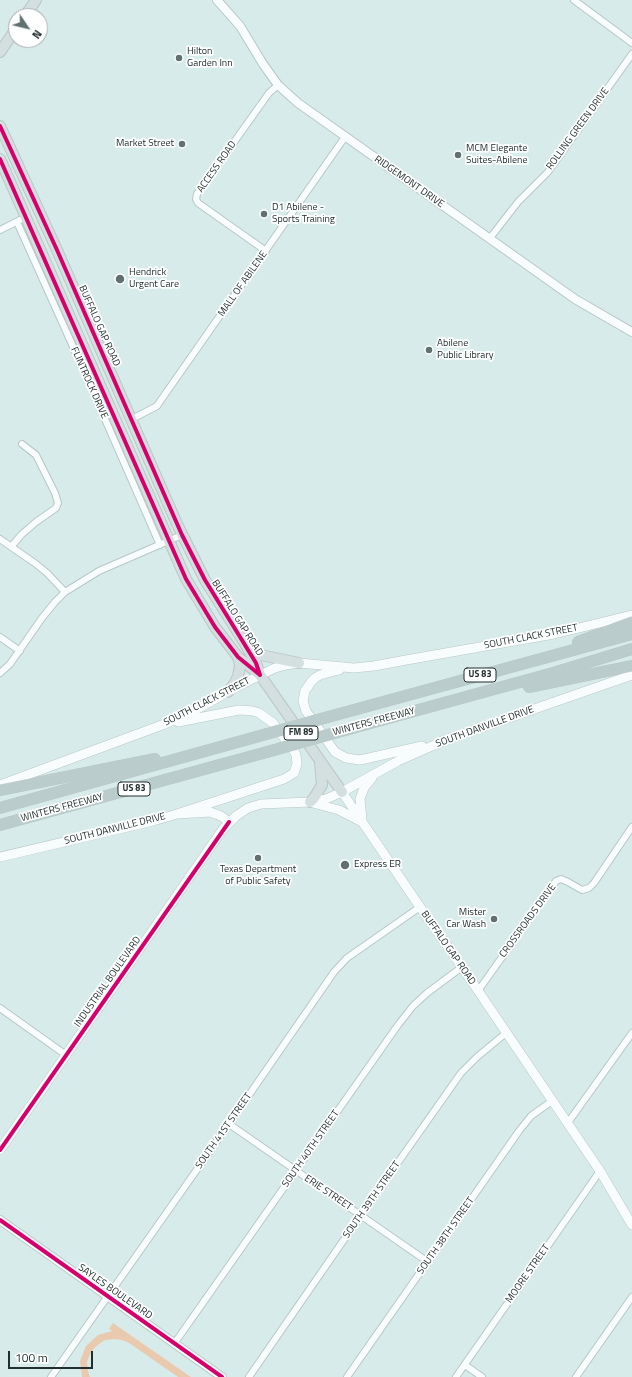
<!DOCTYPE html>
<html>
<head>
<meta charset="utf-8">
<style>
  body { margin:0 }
  #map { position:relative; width:632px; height:1377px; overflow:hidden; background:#d7ecea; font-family:"Titillium Web",sans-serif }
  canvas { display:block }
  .north { position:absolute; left:8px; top:8px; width:40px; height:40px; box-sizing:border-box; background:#fff; border:1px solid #a6acab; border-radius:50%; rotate:125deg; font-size:11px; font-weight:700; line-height:16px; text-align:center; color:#212f2e }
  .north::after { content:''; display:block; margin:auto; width:14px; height:18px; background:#617170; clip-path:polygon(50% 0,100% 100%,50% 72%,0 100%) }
  .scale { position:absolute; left:8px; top:1351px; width:85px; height:18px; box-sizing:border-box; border:2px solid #212f2e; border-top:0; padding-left:5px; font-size:12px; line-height:14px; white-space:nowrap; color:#212f2e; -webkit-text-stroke:3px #fff; paint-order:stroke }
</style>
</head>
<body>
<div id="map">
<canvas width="632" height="1377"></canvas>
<div class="north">N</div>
<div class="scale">100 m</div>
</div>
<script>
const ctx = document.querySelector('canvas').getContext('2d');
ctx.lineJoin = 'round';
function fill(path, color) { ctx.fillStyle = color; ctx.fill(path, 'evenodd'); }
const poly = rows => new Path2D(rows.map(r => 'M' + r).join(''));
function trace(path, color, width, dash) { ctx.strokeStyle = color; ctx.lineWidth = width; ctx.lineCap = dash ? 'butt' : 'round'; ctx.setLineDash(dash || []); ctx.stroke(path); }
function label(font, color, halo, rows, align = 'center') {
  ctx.font = font + ' "Titillium Web",sans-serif'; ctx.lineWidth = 3.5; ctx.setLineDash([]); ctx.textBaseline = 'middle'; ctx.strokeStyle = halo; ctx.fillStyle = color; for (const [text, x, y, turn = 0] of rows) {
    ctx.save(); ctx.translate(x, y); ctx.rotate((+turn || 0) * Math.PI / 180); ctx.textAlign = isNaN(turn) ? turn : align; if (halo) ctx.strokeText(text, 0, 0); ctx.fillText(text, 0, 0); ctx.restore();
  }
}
const green = poly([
  [113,1323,191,1377,178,1377,129,1343,122,1340,114,1339,105,1340,95,1347,90,1354,87,1362,88,1371,90,1377,82,1377,80,1361,86,1346,98,1335,112,1331,109,1329]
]);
const minor = poly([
  [574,0,632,43],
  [17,222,84,371,160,545],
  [0,230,20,220],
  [490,238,518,202,548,172,632,54],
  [266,251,198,203,196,199,197,194,269,93,278,85],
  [130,420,157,406,161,400,345,137],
  [0,539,36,564,47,573,65,592],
  [11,547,21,535,36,522,56,508,58,503,55,493,36,455,22,444],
  [0,637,20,651],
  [0,673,10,664,42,618,55,602,65,592,99,571,182,535],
  [478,991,556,881,561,879,568,882,582,890,589,888,594,883,632,827],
  [0,1008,66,1055],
  [229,1124,428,1262],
  [567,1124,632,1033],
  [174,1344,398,1025,413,1006,427,993,462,967],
  [465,1365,482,1377],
  [51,1377,229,1124,334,972,347,958,420,907],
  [249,1377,361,1215,461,1073,477,1057,506,1033],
  [347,1377,519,1131,531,1116,552,1101],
  [456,1377,600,1171],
  [576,1377,632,1297]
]);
const tertiary = poly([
  [217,0,240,26,263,64,278,85,298,103,575,299,632,332],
  [0,1220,222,1377]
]);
const secondary = poly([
  [339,670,320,675,315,678,311,682,305,691,303,701,306,711,335,752,346,758,360,760,422,746],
  [0,785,162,725,192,712,238,686,275,668,286,665,299,663,354,668,374,666,406,660,554,634,632,615],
  [342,792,420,907,462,967,600,1171,632,1225],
  [313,803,339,810,362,822],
  [177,814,284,779,294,773,297,764,296,755,294,751,273,723,259,713,253,711,239,710,178,722],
  [362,819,360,799,364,788,372,778],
  [0,857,153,821,177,814,210,812,221,816,229,822],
  [0,1150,223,829,236,816,248,808,261,804,310,802,326,799,342,792,398,761,448,739,632,675]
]);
const primary = poly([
  [25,16,36,0],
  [0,52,16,29],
  [0,126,57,250,177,524,205,580,244,642,256,663,260,675,342,792],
  [0,159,186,579,215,627,238,657,260,675],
  [248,645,261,655,299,663],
  [228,692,235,683,238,676,240,666,238,657],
  [310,802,314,798,322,785,320,762]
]);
const motorway = poly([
  [578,642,632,622],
  [529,687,632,666],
  [328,717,632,634],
  [338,732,553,673,632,649],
  [0,790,155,759],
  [0,808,263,735],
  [0,825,267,752]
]);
const motorwayBridge = poly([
  [263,735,328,717],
  [267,752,338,732]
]);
const cycleway = poly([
  [0,126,57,250,182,535,205,580,256,663,260,675],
  [0,159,186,579,215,627,238,657,260,675],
  [0,1150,229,822],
  [0,1220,222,1377]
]);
const markers = [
  [179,58,4,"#617170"],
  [182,144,4,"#617170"],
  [458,155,4,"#617170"],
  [264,214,4,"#617170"],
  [120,279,5,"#617170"],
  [429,350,4,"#617170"],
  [258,858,4,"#617170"],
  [345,865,5,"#617170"],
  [494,919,4,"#617170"]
];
const shields = [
  [480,675,32],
  [301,733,34],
  [134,789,32]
];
const shieldNames = [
  ["US 83",480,675],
  ["FM 89",301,733],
  ["US 83",134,789]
];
const poiNames = [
  ["Hilton",187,52],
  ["Garden Inn",187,64],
  ["Market Street",174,144,"right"],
  ["MCM Elegante",466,149],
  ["Suites-Abilene",466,161],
  ["D1 Abilene -",272,208],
  ["Sports Training",272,220],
  ["Hendrick",129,273],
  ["Urgent Care",129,285],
  ["Abilene",437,344],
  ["Public Library",437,356],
  ["Express ER",354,865],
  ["Texas Department",258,870,"center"],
  ["of Public Safety",258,882,"center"],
  ["Mister",486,913,"right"],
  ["Car Wash",486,925,"right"]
];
const streetNames = [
  ["ROLLING GREEN DRIVE",578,129,-54],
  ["ACCESS ROAD",217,167,-55],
  ["RIDGEMONT DRIVE",409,182,35],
  ["MALL OF ABILENE",243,284,-55],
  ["BUFFALO GAP ROAD",99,326,66],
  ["FLINTROCK DRIVE",89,383,66],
  ["BUFFALO GAP ROAD",237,618,58],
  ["SOUTH CLACK STREET",531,637,-11],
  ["SOUTH CLACK STREET",207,702,-27],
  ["WINTERS FREEWAY",374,722,-15],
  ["SOUTH DANVILLE DRIVE",485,727,-20],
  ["WINTERS FREEWAY",62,808,-15],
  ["SOUTH DANVILLE DRIVE",115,829,-14],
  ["CROSSROADS DRIVE",528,921,-54],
  ["BUFFALO GAP ROAD",448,948,55],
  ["INDUSTRIAL BOULEVARD",108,982,-55],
  ["SOUTH 41ST STREET",224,1131,-55],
  ["SOUTH 40TH STREET",311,1149,-55],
  ["ERIE STREET",328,1193,34],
  ["SOUTH 39TH STREET",372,1200,-55],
  ["SOUTH 38TH STREET",446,1236,-55],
  ["MOORE STREET",528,1274,-55],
  ["SAYLES BOULEVARD",115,1292,35]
];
fill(green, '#e9caaf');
trace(minor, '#b7c7c6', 8);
trace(tertiary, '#b7c7c6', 10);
trace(secondary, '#b7c7c6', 10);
trace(primary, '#bcc6c6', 12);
trace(motorway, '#bcc6c6', 12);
trace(minor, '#f9fcfc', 6);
trace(tertiary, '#f9fcfc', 8);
trace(secondary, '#f9fcfc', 9);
trace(primary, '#d4e0df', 10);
trace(motorway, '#bacdcc', 11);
trace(motorwayBridge, '#bcc6c6', 12, []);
trace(motorwayBridge, '#bacdcc', 11);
trace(cycleway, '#d6006c', 4);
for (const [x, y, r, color] of markers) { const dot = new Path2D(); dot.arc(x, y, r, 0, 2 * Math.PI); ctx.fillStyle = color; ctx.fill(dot); trace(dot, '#fff', 1.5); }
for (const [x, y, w] of shields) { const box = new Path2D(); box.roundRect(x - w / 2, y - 7, w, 14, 3); ctx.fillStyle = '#fff'; ctx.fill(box); trace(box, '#212f2e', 1); }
label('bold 9px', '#212f2e', null, shieldNames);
label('10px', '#212f2e', '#fff', poiNames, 'left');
label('10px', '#212f2e', '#fff', streetNames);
</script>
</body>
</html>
